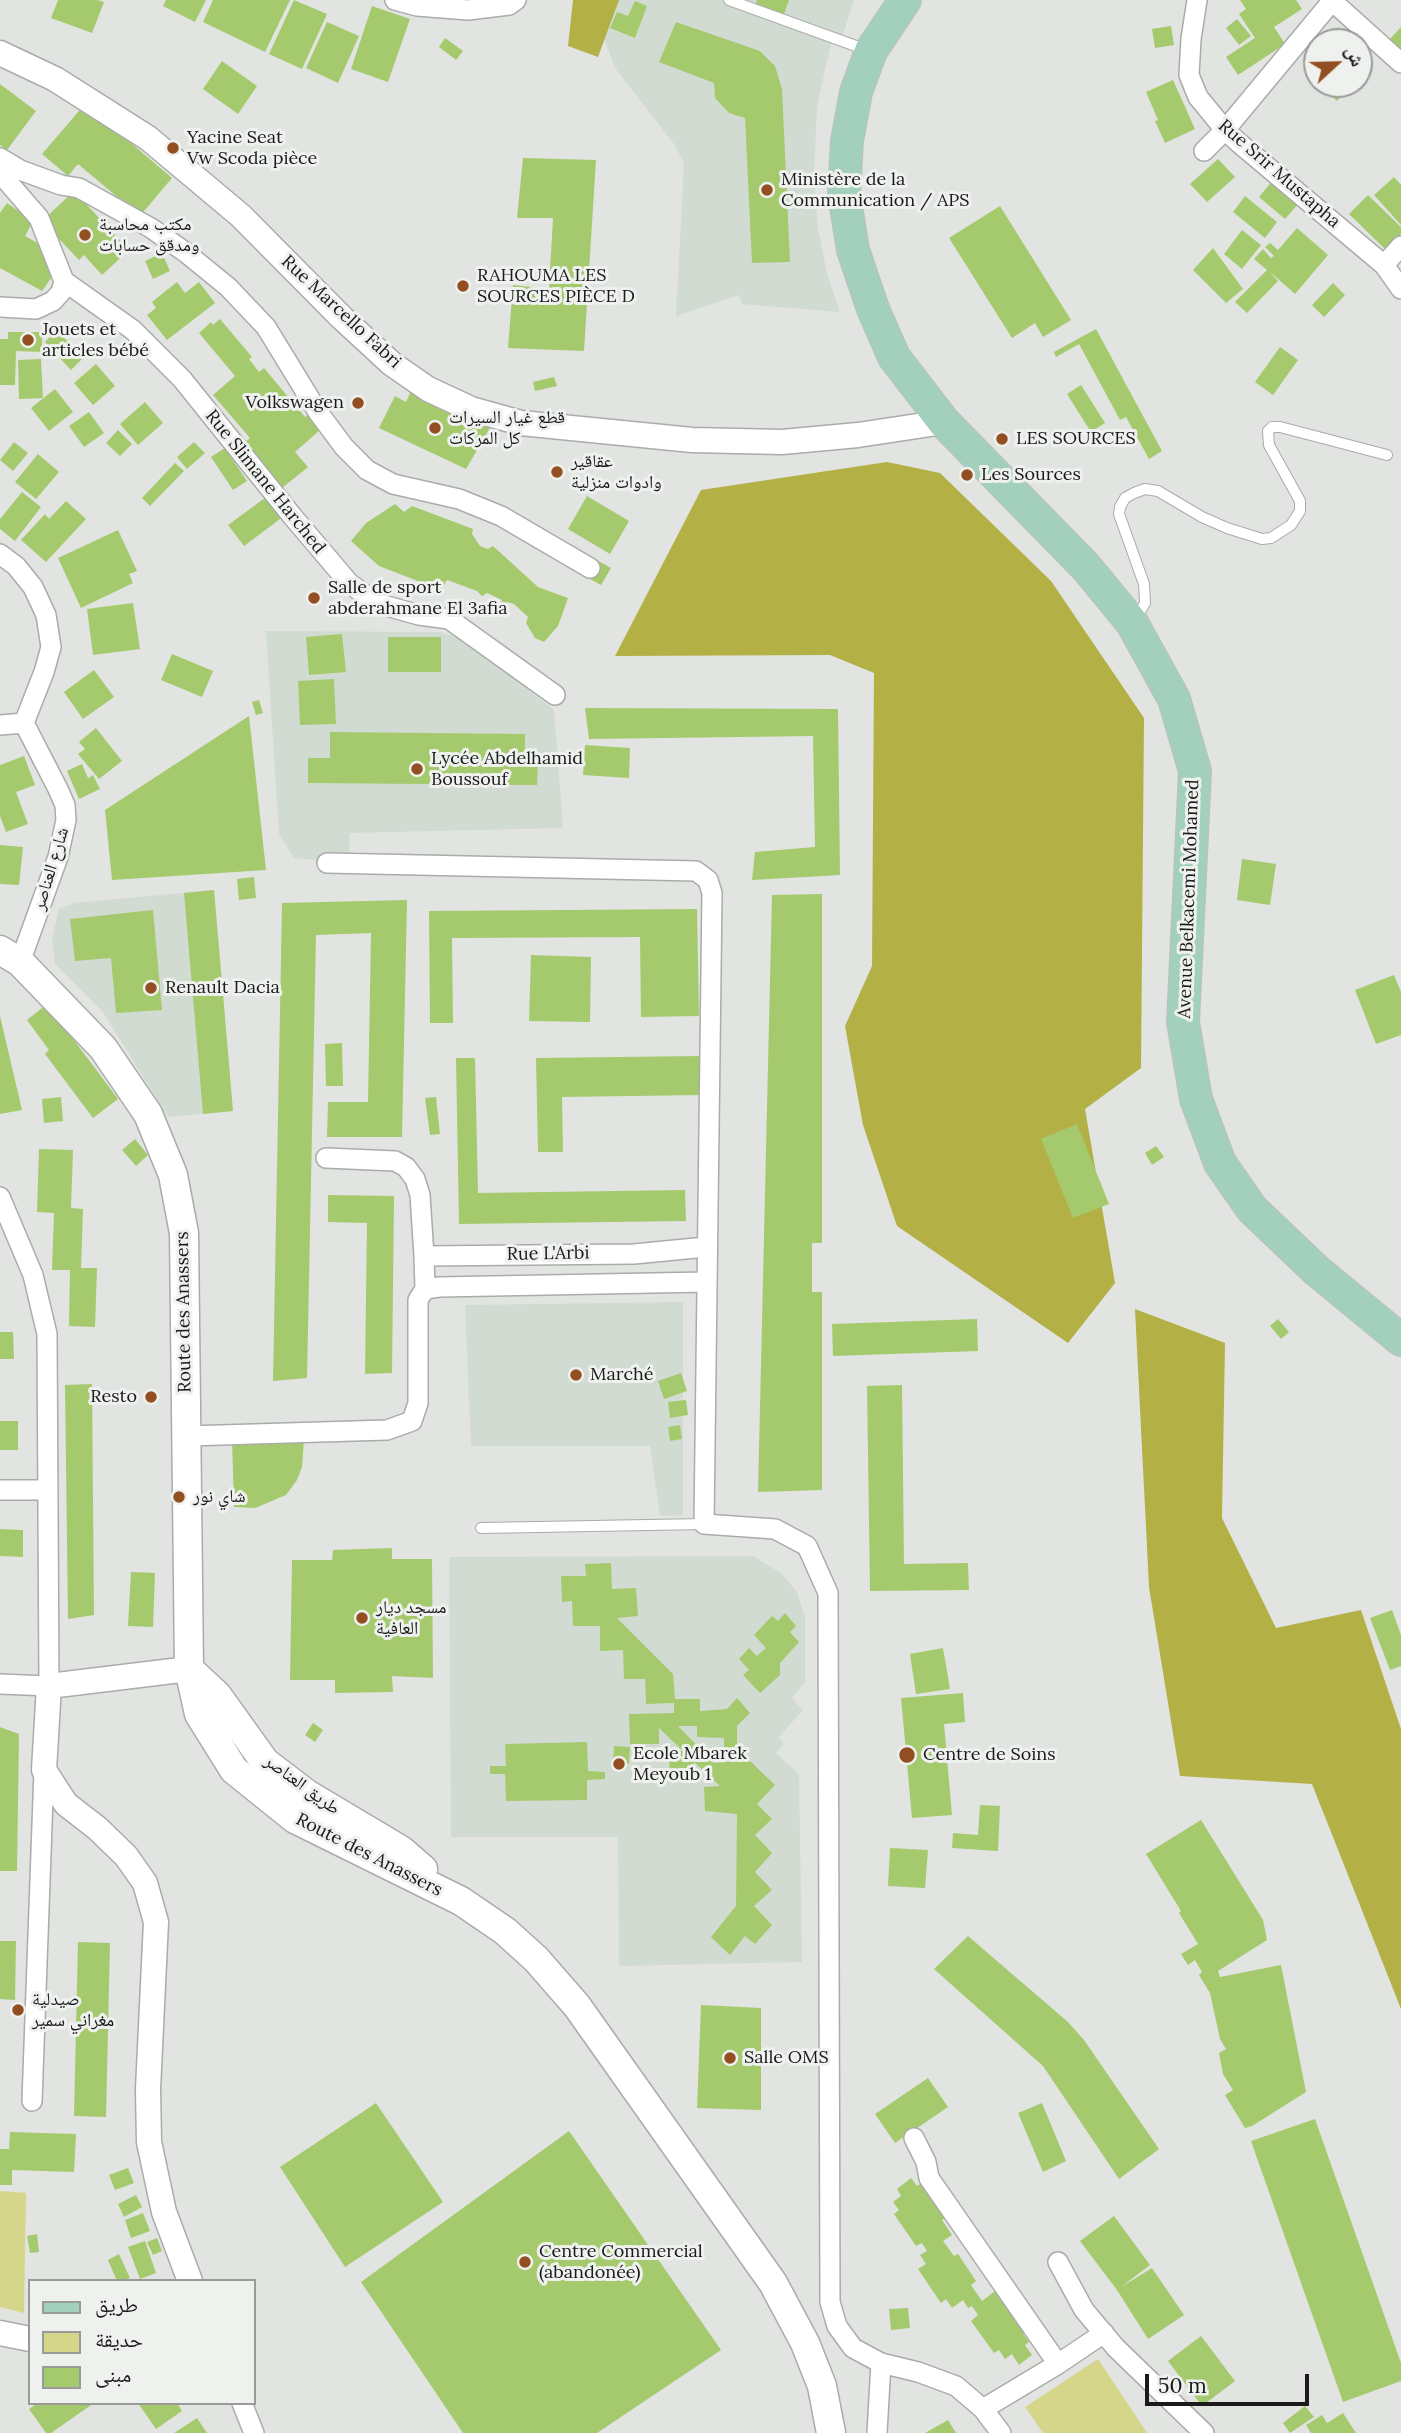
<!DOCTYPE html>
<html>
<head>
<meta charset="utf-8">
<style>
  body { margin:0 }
  #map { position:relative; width:1401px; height:2433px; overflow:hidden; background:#e1e4e1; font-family:Lora,"Noto Naskh Arabic",serif }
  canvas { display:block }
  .legend { position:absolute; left:28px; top:2279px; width:228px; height:126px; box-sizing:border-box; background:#eef1ee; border:2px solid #999b99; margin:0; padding:9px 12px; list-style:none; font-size:21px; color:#191a19 }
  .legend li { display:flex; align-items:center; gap:14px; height:35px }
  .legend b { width:35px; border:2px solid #999b99 }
  .north { position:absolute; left:1303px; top:28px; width:70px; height:70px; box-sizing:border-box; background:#eef1ee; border:2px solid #999b99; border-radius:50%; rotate:68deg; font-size:19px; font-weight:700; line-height:28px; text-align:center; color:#191a19 }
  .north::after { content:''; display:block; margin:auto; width:24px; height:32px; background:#934f22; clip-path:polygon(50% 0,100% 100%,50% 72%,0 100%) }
  .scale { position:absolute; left:1145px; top:2374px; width:164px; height:32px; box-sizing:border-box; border:4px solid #191a19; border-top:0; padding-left:9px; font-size:21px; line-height:24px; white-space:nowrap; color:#191a19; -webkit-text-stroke:5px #eef1ee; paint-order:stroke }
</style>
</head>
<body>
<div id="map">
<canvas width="1401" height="2433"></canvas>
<ul class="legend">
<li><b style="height:9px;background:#a2d0bd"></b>طريق</li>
<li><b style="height:19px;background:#d6d68a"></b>حديقة</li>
<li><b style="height:19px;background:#a5ca6d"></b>مبنى</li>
</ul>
<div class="north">ش</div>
<div class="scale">50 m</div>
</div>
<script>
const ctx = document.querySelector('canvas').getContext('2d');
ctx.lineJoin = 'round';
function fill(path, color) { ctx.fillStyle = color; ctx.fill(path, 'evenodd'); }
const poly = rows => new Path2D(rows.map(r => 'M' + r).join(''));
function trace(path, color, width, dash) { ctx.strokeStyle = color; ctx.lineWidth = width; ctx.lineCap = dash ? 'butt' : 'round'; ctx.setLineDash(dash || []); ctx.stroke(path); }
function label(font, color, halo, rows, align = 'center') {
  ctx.font = font + ' Lora,"Noto Naskh Arabic",serif'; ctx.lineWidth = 6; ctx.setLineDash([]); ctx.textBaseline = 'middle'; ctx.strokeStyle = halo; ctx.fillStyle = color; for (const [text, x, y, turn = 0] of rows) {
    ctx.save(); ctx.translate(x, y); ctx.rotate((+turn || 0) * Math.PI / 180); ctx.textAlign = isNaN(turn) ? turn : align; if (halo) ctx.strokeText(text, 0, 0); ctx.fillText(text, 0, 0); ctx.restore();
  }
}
const built = poly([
  [610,0,854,0,842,38,834,35,827,60,817,107,814,174,818,228,827,274,840,312,742,304,739,295,676,316,684,163,674,144,615,68,603,35],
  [266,631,440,632,466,641,554,710,563,828,349,833,350,863,294,858,279,834],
  [214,890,233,1111,168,1117,103,1012,55,964,52,939,59,909,74,903],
  [683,1302,683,1515,660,1516,650,1446,471,1446,465,1305],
  [753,1556,781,1573,797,1592,805,1617,805,1682,792,1698,803,1710,779,1737,784,1744,776,1753,799,1774,802,1962,619,1966,618,1837,451,1837,449,1557]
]);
const green = poly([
  [0,2191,26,2193,24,2313,0,2307],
  [1098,2359,1147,2433,1043,2433,1025,2407]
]);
const forest = poly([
  [573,0,619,0,598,57,568,46],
  [887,462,940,473,1051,581,1144,718,1141,1068,1085,1109,1115,1283,1068,1343,897,1226,863,1125,845,1026,872,966,874,673,830,655,615,656,701,490],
  [1135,1309,1225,1343,1222,1518,1276,1628,1361,1610,1401,1729,1401,2009,1312,1784,1180,1776,1149,1587]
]);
const building = poly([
  [58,0,97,0,104,2,92,33,51,18],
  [166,0,206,0,195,22,163,6],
  [213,0,290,0,265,52,203,22],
  [294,0,327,14,302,69,269,54],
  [757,0,789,0,783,17,755,7],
  [1240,0,1296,0,1302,9,1274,27,1285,44,1238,75,1226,57,1255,38,1239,14,1246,9],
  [635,1,647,6,635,38,610,28,617,12,628,16],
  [372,6,410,19,388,82,351,69],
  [1237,19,1251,36,1239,45,1226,28],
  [327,22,359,36,338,83,306,68],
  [676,22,760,51,775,66,782,89,790,262,752,263,745,118,729,113,715,98,714,83,659,62],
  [1171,26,1174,45,1155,48,1152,29],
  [1401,27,1401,47,1400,49,1390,39],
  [445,38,463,51,456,60,439,47],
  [1317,48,1317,69,1307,58],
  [222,61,257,86,238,114,203,89],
  [1173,80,1195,129,1165,143,1155,121,1158,120,1146,92],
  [0,84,36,111,7,150,0,145],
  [1318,84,1353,84,1337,101],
  [85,104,172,178,140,216,78,164,68,176,42,154],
  [523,158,596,160,584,351,508,348,513,285,549,289,553,218,517,218],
  [1218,159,1235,177,1207,202,1190,184],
  [1394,177,1401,185,1401,225,1374,195],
  [1273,180,1299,203,1285,219,1259,197],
  [74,191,129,250,102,275,84,255,79,260,42,221],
  [1368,195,1401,227,1401,234,1386,250,1349,214],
  [1245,196,1277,222,1265,238,1233,212],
  [7,203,33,221,25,236,45,247,56,271,42,291,0,268,0,213],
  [1000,206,1071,320,1043,337,1035,323,1012,338,949,238],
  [1297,228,1328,255,1295,294,1270,272,1278,281,1247,313,1235,302,1267,270,1254,259,1263,249,1271,258,1274,256,1265,247,1270,243,1278,250],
  [1242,230,1261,245,1242,269,1224,254],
  [1213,248,1243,289,1226,303,1193,270],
  [162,253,170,271,153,279,145,261],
  [177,282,185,293,199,282,215,303,167,340,147,315,156,308,152,302],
  [1333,283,1345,295,1324,317,1312,305],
  [220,319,252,357,249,359,259,372,264,368,305,417,308,415,320,430,295,452,308,467,282,488,244,443,250,438,213,395,235,376,199,333,211,322,213,325],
  [1096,329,1162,451,1149,459,1126,417,1120,420,1079,344,1056,357,1054,352],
  [57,330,83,358,71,370,45,342],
  [8,332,42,332,42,352,16,351,15,385,0,385,0,339,8,339],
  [1280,347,1298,360,1273,395,1255,382],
  [41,359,43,398,19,399,18,360],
  [96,364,115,386,93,405,74,383],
  [554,377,557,386,535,391,533,382],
  [1081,385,1105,423,1091,432,1067,394],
  [413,386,445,406,490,428,466,469,379,428,395,396,406,402],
  [55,389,73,412,49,431,31,408],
  [145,402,163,423,138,445,120,424],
  [89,412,104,433,84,447,69,426],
  [118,430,132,444,120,456,106,443],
  [14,442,28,453,13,471,0,460],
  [194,442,205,453,187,469,177,457],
  [225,448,247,481,233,490,211,457],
  [38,454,59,472,36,499,15,482],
  [175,463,184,471,150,506,142,498],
  [22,492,41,507,15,541,0,529,0,519],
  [269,495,284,516,244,546,228,525],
  [587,496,629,521,610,554,568,529],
  [66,501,86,519,46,562,21,540,45,514,49,519],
  [395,504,404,512,412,506,473,529,472,534,480,546,488,549,493,546,538,587,568,598,558,626,544,642,535,638,526,623,528,617,514,604,507,602,500,606,502,600,487,593,482,596,477,591,447,580,441,590,379,566,351,541,366,523],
  [118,530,137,571,129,574,133,583,81,608,58,558],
  [575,548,611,568,601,585,566,566],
  [133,603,140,649,93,655,87,609],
  [342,634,346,672,309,675,306,637],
  [388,637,441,637,441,672,388,672],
  [172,654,213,671,202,697,161,680],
  [94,670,114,697,83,719,64,692],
  [334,679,336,724,300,725,298,681],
  [259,700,263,713,256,715,252,702],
  [585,708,838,709,840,875,752,880,755,852,815,847,813,736,589,739],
  [249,716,266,870,112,880,105,810],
  [96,728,122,761,99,779,78,754,85,749,79,742],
  [330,732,525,734,525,758,538,759,537,785,308,783,308,758,330,758],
  [585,745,630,748,629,778,583,775],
  [24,756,35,785,16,792,28,824,6,832,0,816,0,765],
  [82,764,88,778,93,775,100,789,79,799,67,771],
  [0,845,23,847,19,885,0,884],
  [1242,859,1276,864,1270,905,1237,900],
  [254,877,256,898,239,900,237,879],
  [214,890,233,1111,203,1114,184,893],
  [822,894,822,1243,812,1243,812,1292,822,1292,822,1490,758,1492,772,895],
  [407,900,402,1137,327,1137,328,1102,368,1102,371,933,316,935,307,1378,273,1381,282,903],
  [697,909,699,1016,641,1017,640,937,452,938,453,1023,430,1023,429,911],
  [153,910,162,1010,116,1013,111,958,75,961,70,919],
  [531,955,591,957,590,1022,529,1021],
  [1394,975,1401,992,1401,1035,1376,1044,1355,990],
  [47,1004,118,1099,93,1118,45,1054,49,1050,27,1020],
  [0,1016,22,1110,0,1114],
  [342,1043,343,1086,326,1086,325,1044],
  [700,1056,701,1095,562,1097,563,1152,538,1152,536,1058],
  [456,1058,475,1058,478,1193,685,1190,686,1221,459,1224],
  [61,1097,63,1121,44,1123,42,1099],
  [436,1097,440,1134,430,1135,425,1098],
  [1077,1124,1109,1204,1073,1218,1041,1139],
  [135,1139,148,1155,136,1166,122,1150],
  [1156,1146,1164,1157,1152,1165,1145,1153],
  [39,1149,73,1150,71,1208,83,1209,81,1268,97,1268,95,1327,69,1326,70,1270,52,1270,54,1213,37,1212],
  [328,1195,394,1196,392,1373,365,1374,367,1223,328,1222],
  [977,1319,978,1351,833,1356,832,1324],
  [1278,1319,1289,1332,1281,1339,1270,1326],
  [0,1332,13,1332,14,1359,0,1359],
  [681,1373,687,1391,664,1399,658,1381],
  [92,1384,94,1615,68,1619,65,1385],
  [902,1385,904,1564,968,1563,969,1590,870,1591,867,1386],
  [686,1400,688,1415,670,1418,668,1402],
  [0,1421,18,1421,18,1450,0,1450],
  [680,1425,682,1439,670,1441,668,1427],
  [232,1439,304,1439,302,1467,297,1480,286,1495,255,1508,234,1507],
  [0,1529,23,1530,23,1557,0,1556],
  [392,1548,392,1559,432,1559,433,1678,392,1676,393,1692,335,1693,335,1680,290,1680,292,1560,332,1560,333,1550],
  [611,1563,612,1589,636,1588,638,1616,617,1618,673,1674,675,1699,700,1699,700,1711,727,1709,737,1698,750,1713,737,1726,737,1751,724,1753,724,1738,697,1737,697,1726,678,1726,714,1763,749,1760,775,1785,757,1804,772,1819,755,1835,772,1853,755,1872,772,1890,754,1906,772,1925,755,1944,745,1936,730,1955,711,1937,736,1906,737,1814,705,1811,704,1787,720,1786,694,1762,695,1779,670,1779,669,1751,683,1751,659,1728,659,1744,630,1744,629,1714,674,1713,674,1703,646,1704,645,1679,624,1679,623,1650,600,1651,600,1626,573,1626,572,1601,562,1602,561,1576,586,1576,585,1564],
  [131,1572,155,1573,153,1627,128,1626],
  [1392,1610,1401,1635,1401,1666,1390,1670,1370,1618],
  [785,1613,796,1626,790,1632,799,1642,780,1663,780,1675,760,1693,743,1675,749,1670,739,1659,749,1648,757,1656,766,1648,754,1635,772,1616,778,1621],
  [943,1648,950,1689,916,1694,910,1654],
  [963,1693,965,1722,944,1724,952,1815,912,1818,901,1698],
  [313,1723,323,1730,315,1742,305,1735],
  [0,1727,19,1734,17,1871,0,1871],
  [587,1742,588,1771,605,1772,605,1779,587,1780,587,1800,506,1801,505,1774,490,1774,490,1766,506,1766,505,1744],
  [614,1746,630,1747,629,1764,613,1763],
  [980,1805,1000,1806,998,1851,952,1848,953,1833,978,1835],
  [1201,1820,1263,1920,1267,1940,1218,1971,1220,1977,1281,1965,1306,2092,1252,2126,1245,2128,1225,2095,1233,2090,1223,2074,1219,2053,1226,2049,1220,2039,1210,1993,1199,1975,1202,1972,1195,1960,1188,1965,1181,1954,1198,1944,1179,1913,1181,1911,1146,1854],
  [890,1848,928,1850,925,1888,888,1886],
  [968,1936,1068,2022,1084,2040,1159,2149,1119,2179,1043,2066,934,1969],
  [0,1941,16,1941,15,2000,0,1999],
  [78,1942,110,1943,106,2117,74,2116],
  [701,2005,761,2008,761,2110,697,2108],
  [928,2078,948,2107,895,2143,875,2114],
  [376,2103,443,2202,345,2267,280,2167],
  [1042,2103,1066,2161,1043,2172,1018,2113],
  [1315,2119,1401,2363,1401,2381,1343,2402,1251,2141],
  [569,2131,721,2350,597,2433,463,2433,361,2282],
  [10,2132,76,2134,74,2172,12,2170,12,2185,0,2185,0,2149,9,2149],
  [128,2168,134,2183,115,2190,109,2175],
  [911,2178,917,2186,920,2184,925,2191,927,2190,946,2217,942,2220,952,2235,943,2241,954,2256,958,2254,976,2281,971,2285,982,2301,995,2291,1007,2308,1010,2306,1027,2331,1023,2334,1029,2342,1025,2345,1032,2355,1019,2365,1012,2354,1005,2359,999,2350,994,2353,971,2321,978,2315,972,2306,968,2308,963,2300,952,2308,946,2299,941,2303,918,2269,926,2264,920,2255,927,2251,922,2243,916,2246,894,2214,899,2210,893,2202,901,2196,897,2189],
  [136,2195,142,2207,124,2217,118,2204],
  [143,2213,150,2231,131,2238,125,2220],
  [1114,2216,1150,2265,1121,2287,1152,2268,1184,2315,1148,2339,1117,2290,1080,2241],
  [37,2234,39,2252,30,2253,27,2236],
  [157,2238,162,2251,153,2255,147,2242],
  [145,2241,156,2273,140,2279,128,2247],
  [119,2254,130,2278,123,2281,117,2281,108,2260],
  [908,2308,910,2328,891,2330,889,2309],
  [1201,2336,1235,2381,1202,2406,1168,2361],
  [38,2403,94,2403,51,2433,46,2433,29,2409],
  [138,2403,177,2403,182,2411,156,2429],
  [1305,2406,1314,2417,1290,2433,1283,2423],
  [1343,2413,1356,2433,1311,2433,1306,2425,1322,2415,1327,2423],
  [197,2418,207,2433,174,2433],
  [948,2420,956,2433,925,2433]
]);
const service = poly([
  [729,0,867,50],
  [1135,620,1145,603,1144,584,1119,514,1120,507,1125,498,1134,493,1145,489,1158,491,1202,517,1227,528,1262,539,1271,538,1291,525,1300,511,1300,501,1269,445,1268,431,1272,427,1280,427,1387,455],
  [481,1528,704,1524]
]);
const minor = poly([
  [395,0,417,6,468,10,509,5,516,0],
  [1197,0,1191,39,1189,75,1198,97,1225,130,1239,143,1384,265,1401,289],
  [1331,0,1401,63],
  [1204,151,1225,130,1333,0],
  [0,158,20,170,61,185,79,188,151,228,185,252,228,287,266,327,318,412,344,447,367,470,393,484,459,499,501,516,590,568],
  [0,173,39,218,64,281,61,292,53,301,36,309,0,307],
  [1384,265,1401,246],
  [64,281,133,330,182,379,293,517,349,583,376,603,419,615,449,619,555,695],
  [0,554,16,566,33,587,46,615,51,647,44,672,24,723,58,789,65,805,66,820,58,857,20,962],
  [0,725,24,723],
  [327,863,696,871,708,880,712,893,704,1524,775,1529,807,1546,828,1593,830,2302,837,2326,853,2348,881,2363,918,2372,956,2386,983,2409,1001,2433],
  [326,1158,395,1161,406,1167,415,1179,420,1195,424,1256],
  [0,1197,33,1275,47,1334,49,1686,0,1684],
  [425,1289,424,1256,634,1254,706,1247],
  [187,1436,387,1430,412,1421,418,1403,418,1300,425,1289,439,1287,706,1282],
  [0,1490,46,1490],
  [32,2101,44,1770],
  [914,2138,926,2162,929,2178,1058,2364],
  [1058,2262,1084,2310,1116,2348,1204,2433],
  [242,2403,254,2433],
  [983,2409,1058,2364,1104,2333],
  [877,2433,881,2363]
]);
const tertiary = poly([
  [0,53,55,79,148,138,241,216,341,317,392,364,428,389,471,409,521,423,692,440,782,442,858,435,944,422],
  [189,1669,49,1686,44,1770,66,1804,97,1828,126,1856,145,1883,156,1922,148,2089,149,2142,164,2212,190,2281],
  [0,2333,30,2339]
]);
const secondary = poly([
  [0,950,20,962,103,1048,148,1114,173,1175,184,1233,189,1669,199,1714,234,1770,295,1819,461,1901,505,1931,536,1959,577,2006,773,2283,805,2343,822,2386,831,2433],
  [189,1669,217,1695,265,1762,307,1794,401,1850,423,1869]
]);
const primary = poly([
  [905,0,871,51,856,92,847,141,844,194,853,250,873,309,894,357,944,422,1086,567,1132,623,1174,699,1195,771,1183,1022,1196,1099,1220,1163,1252,1209,1316,1270,1401,1340]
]);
const markers = [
  [173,148,7,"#934f22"],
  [767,190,7,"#934f22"],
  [85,235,7,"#934f22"],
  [463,286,7,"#934f22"],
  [28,340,7,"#934f22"],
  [358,403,7,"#934f22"],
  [435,428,7,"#934f22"],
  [1002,439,7,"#934f22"],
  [557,472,7,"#934f22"],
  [967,475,7,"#934f22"],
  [314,598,7,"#934f22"],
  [417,769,7,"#934f22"],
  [151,988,7,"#934f22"],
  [576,1375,7,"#934f22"],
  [151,1397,7,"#934f22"],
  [179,1497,7,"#934f22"],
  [362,1618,7,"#934f22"],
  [907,1755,9,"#934f22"],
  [619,1764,7,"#934f22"],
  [18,2010,7,"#934f22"],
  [730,2058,7,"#934f22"],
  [525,2262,7,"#934f22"]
];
const poiNames = [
  ["Yacine Seat",187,138],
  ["Vw Scoda pièce",187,159],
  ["Ministère de la",781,180],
  ["Communication / APS",781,201],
  ["مكتب محاسبة",99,225],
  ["ومدقق حسابات",99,246],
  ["RAHOUMA LES",477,276],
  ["SOURCES PIÈCE D",477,297],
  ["Jouets et",42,330],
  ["articles bébé",42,351],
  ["Volkswagen",344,403,"right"],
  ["قطع غيار السيرات",449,418],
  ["كل المركات",449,439],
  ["LES SOURCES",1016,439],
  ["عقاقير",571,462],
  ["وادوات منزلية",571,483],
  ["Les Sources",981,475],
  ["Salle de sport",328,588],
  ["abderahmane El 3afia",328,609],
  ["Lycée Abdelhamid",431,759],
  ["Boussouf",431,780],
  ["Renault Dacia",165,988],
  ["Marché",590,1375],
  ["Resto",137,1397,"right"],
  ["شاي نور",193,1497],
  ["مسجد ديار",376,1608],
  ["العافية",376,1629],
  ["Ecole Mbarek",633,1754],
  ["Meyoub 1",633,1775],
  ["Centre de Soins",923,1755],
  ["صيدلية",32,2000],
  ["مغراني سمير",32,2021],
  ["Salle OMS",744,2058],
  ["Centre Commercial",539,2252],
  ["(abandonée)",539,2273]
];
const streetNames = [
  ["Rue Srir Mustapha",1279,174,41],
  ["Rue Marcello Fabri",341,312,43],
  ["Rue Slimane Harched",265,482,51],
  ["شارع العناصر",51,869,-73],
  ["Avenue Belkacemi Mohamed",1189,899,-88],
  ["Rue L'Arbi",548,1254,-1],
  ["Route des Anassers",184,1312,-91],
  ["طريق العناصر",302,1785,36],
  ["Route des Anassers",369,1855,27]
];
fill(built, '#d2dbd2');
fill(green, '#d6d68a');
fill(forest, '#b3b046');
fill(building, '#a5ca6d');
trace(service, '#a9aca9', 12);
trace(minor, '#a9aca9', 22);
trace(tertiary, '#a9aca9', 27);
trace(secondary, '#a9aca9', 31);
trace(primary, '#bfbfbf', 34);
trace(service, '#fff', 10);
trace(minor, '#fff', 19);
trace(tertiary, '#fff', 24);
trace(secondary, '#fff', 28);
trace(primary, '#a2d0bd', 32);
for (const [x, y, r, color] of markers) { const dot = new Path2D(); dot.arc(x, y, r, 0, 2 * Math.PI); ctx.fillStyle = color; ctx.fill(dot); trace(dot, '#eef1ee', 2.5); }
label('18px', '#191a19', '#eef1ee', poiNames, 'left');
label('18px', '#191a19', '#eef1ee', streetNames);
</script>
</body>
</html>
